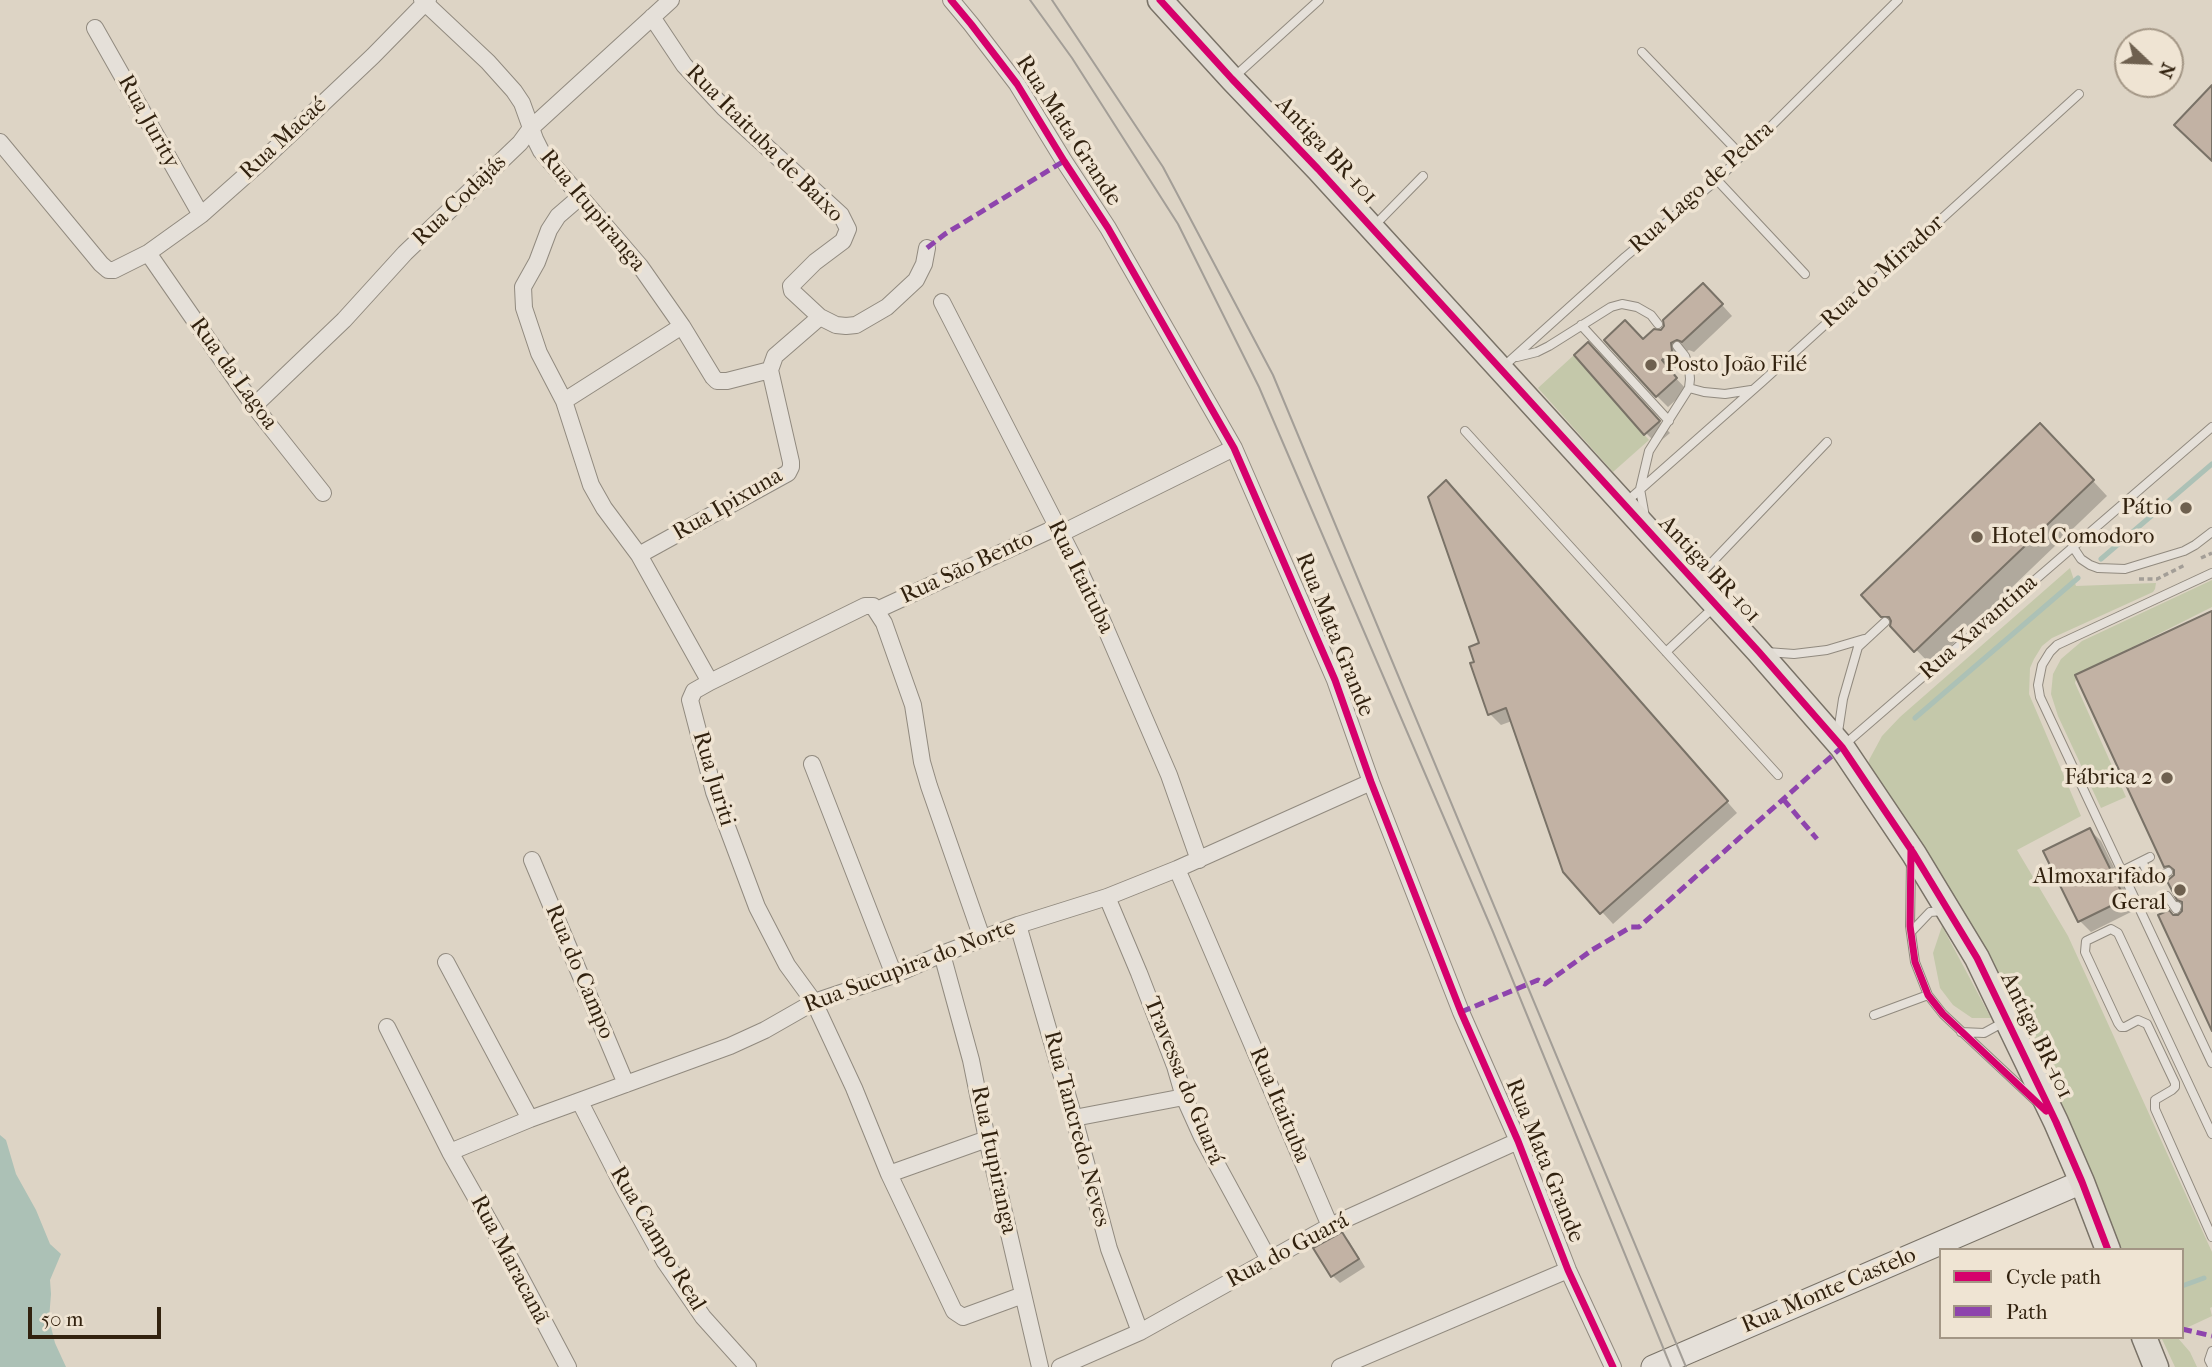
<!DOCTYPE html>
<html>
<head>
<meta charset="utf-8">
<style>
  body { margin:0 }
  #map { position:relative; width:2212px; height:1367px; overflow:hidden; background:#ddd4c5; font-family:"IM FELL French Canon",serif }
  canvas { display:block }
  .legend { position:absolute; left:1939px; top:1248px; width:245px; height:91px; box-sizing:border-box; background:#efe4d3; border:2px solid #a39685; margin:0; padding:9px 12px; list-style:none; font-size:21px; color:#32220f }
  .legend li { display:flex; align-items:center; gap:14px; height:35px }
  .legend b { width:35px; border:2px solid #a39685 }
  .north { position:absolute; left:2114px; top:28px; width:70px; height:70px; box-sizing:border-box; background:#efe4d3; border:2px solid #a39685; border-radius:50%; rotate:113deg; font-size:19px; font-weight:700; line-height:28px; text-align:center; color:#32220f }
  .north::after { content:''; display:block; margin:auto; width:24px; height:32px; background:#6e604f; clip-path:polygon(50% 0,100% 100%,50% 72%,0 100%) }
  .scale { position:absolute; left:28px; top:1307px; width:133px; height:32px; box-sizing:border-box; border:4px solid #32220f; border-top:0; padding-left:9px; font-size:21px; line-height:24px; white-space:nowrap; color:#32220f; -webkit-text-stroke:5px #efe4d3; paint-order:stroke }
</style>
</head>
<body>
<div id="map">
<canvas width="2212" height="1367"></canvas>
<ul class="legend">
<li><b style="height:9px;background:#d6006c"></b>Cycle path</li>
<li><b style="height:9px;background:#8e44ad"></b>Path</li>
</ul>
<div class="north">N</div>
<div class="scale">50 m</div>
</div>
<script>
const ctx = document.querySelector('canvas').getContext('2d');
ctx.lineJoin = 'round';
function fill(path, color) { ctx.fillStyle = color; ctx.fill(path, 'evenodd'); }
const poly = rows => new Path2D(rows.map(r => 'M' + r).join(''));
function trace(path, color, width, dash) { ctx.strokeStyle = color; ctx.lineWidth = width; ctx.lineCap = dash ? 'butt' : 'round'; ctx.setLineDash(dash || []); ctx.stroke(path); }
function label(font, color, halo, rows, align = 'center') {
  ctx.font = font + ' "IM FELL French Canon",serif'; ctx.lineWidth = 7; ctx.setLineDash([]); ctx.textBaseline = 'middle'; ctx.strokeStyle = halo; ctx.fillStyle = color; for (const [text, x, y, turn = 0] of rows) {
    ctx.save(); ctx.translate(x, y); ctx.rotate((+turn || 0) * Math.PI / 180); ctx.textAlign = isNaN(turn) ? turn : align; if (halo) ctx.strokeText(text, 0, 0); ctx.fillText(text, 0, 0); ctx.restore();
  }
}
const green = poly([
  [1574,355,1649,440,1613,472,1538,388],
  [2070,568,2076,586,2156,583,2155,589,2153,592,2052,638,2042,646,2034,659,2030,668,2029,694,2081,816,2017,850,2068,936,2212,1252,2212,1307,2210,1308,2212,1316,2182,1330,2182,1250,2108,1250,2054,1118,1865,781,1869,760,1882,736,1900,717],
  [2212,580,2212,607,2077,675,2075,683,2126,797,2101,808,2058,716,2051,694,2053,674,2061,659,2082,641],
  [1942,926,1991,1018,1972,1018,1953,1005,1940,988,1933,953],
  [2144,1337,2177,1337,2190,1352,2197,1367,2175,1367,2162,1339,2147,1345]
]);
const water = poly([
  [0,1135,6,1140,16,1174,36,1210,50,1244,61,1254,50,1280,51,1294,49,1319,55,1343,66,1367,0,1367]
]);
const shadow = poly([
  [1714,296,1732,316,1694,352,1689,350,1682,354,1683,362,1671,373,1687,390,1668,407,1657,396,1643,341,1662,331],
  [1599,356,1670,433,1657,444,1646,433],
  [2055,440,2107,496,1931,665,1863,595],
  [1457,494,1737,813,1613,924,1565,871,1512,721,1501,725,1490,714,1476,663,1481,644],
  [2090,830,2101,841,2135,910,2091,932,2080,921,2046,852],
  [1342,1234,1349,1241,1365,1267,1340,1283,1333,1276]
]);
const stream = poly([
  [2101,559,2212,464],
  [1915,718,2078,578],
  [2182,1286,2204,1278]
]);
const building = poly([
  [2212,85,2212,161,2174,125,2212,85],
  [1703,283,1723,304,1682,342,1677,340,1671,343,1672,351,1662,360,1677,378,1656,397,1604,340,1625,320,1643,339,1654,329,1661,330,1664,326,1663,320,1703,283],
  [1588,342,1660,421,1644,435,1574,355,1588,342],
  [2040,423,2094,480,1914,652,1890,626,1891,621,1889,617,1881,617,1861,595,2040,423],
  [1446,480,1728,801,1600,914,1563,872,1506,708,1488,715,1470,663,1474,662,1469,647,1479,643,1428,497,1446,480],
  [2212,611,2212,1031,2158,915,2169,910,2173,915,2178,915,2182,911,2182,902,2177,900,2167,881,2174,875,2174,870,2169,866,2164,867,2075,675,2212,611],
  [2090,828,2125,899,2078,922,2043,851,2090,828],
  [1342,1232,1359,1259,1331,1277,1313,1248,1342,1232]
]);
const path = poly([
  [2201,558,2212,553],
  [2139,579,2157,579,2185,565]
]);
const lane = poly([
  [1642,52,1742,156],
  [1233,78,1319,0],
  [1717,180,1805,274],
  [1374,226,1423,176],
  [1581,325,1669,421],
  [1517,357,1537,352,1549,346,1611,307,1622,304,1637,307,1651,315,1658,324],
  [1503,367,1625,257,1717,180,1898,0],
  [1689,388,1704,392,1725,394,1751,390],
  [1465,431,1778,775],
  [1625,503,1763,381,2079,94],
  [1645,517,1640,489,1649,451,1689,388,1690,379,1689,367,1685,356,1677,346],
  [2073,547,2081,559,2090,565,2098,568,2125,569,2184,551,2195,545,2212,532],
  [2212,573,2057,645,2050,652,2042,665,2038,685,2040,697,2212,1063],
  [1696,579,1827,442],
  [1666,652,1713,608],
  [1767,652,1794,654,1827,650,1864,639],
  [1838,732,1843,699,1858,647,1885,622],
  [1844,745,2212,427],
  [2142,861,2151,880,2168,872],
  [1911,862,1910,926,1915,962,1928,995,1943,1014,2037,1102],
  [2122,871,2150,857],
  [2167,896,2176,909,2177,906],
  [1911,932,1930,912,1944,911],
  [1874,1015,1928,995],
  [1961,1032,1984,1033,2004,1022],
  [2212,1134,2118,933,2111,929,2086,941,2085,952,2118,1023,2121,1027,2125,1027,2138,1020,2147,1024,2175,1083,2175,1087,2172,1090,2155,1100,2155,1109,2212,1237],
  [2212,1351,2209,1360,2212,1366]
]);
const street = poly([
  [422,0,488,62,514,91,522,103,535,139,541,151,640,266,682,326,713,377,717,381,727,381,770,370],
  [951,0,971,24,1017,84,1064,161,1108,228,1234,448,1335,680,1371,782,1461,1012,1518,1141,1568,1270,1613,1367],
  [652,17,684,65,724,108,841,215,848,229,843,241,815,262,791,286,792,291,820,317],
  [95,28,201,215],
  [0,142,101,264,108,270,114,270,148,253,201,215,263,160,373,56,428,0],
  [580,197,558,216,549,230,537,262,523,287,524,308,539,353,564,401,591,485,604,508,639,555,710,682,694,691,690,700,714,792,757,907,787,965,814,1002,854,1088,889,1174,954,1311,963,1317,1023,1295],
  [148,253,254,406,323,493],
  [942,302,1076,563,1096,606,1169,775,1199,860],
  [564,401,682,326],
  [254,406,344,320,405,253,520,143,531,128,671,0],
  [1060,534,1234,448],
  [639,555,788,473,791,467,791,462,770,370,775,356,820,317,836,325,846,326,856,325,887,307,916,280,924,264,927,248],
  [877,610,1057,527],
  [710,682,865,606,873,606,884,623,913,705,922,762,929,786,982,938],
  [812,764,894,975],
  [532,860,626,1084],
  [1177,869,1330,1226],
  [1107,897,1139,973,1175,1066,1184,1097,1202,1137,1269,1260],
  [1018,925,1074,1118,1109,1249,1140,1332],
  [942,954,971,1060,987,1139,1040,1367],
  [446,962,530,1119],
  [387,1027,450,1152,515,1267,568,1367],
  [580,1102,624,1188,665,1262,703,1317,748,1367],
  [1074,1118,1184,1097],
  [450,1152,530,1119,730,1046,765,1030,814,1002,894,975,942,954,1018,925,1107,897,1177,869,1371,782],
  [889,1174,987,1139],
  [1060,1367,1140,1332,1330,1226,1518,1141],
  [1340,1367,1568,1270]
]);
const secondary = poly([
  [1653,1367,2082,1182]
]);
const primary = poly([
  [1160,0,1232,79,1318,169,1759,652,1842,747,1914,854,1977,958,2056,1122,2082,1182,2108,1250],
  [2144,1337,2156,1367]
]);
const tram = poly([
  [1030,0,1072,58,1178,224,1259,387,1493,932,1671,1367],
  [1052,0,1163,167,1273,375,1686,1367]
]);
const quiet = poly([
  [927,248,945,234,1064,161],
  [1783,799,1817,839],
  [1461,1012,1538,980,1545,984,1592,950,1631,927,1639,927,1842,747],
  [2182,1329,2212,1336]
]);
const cycleway = poly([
  [951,0,971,24,1017,84,1064,161,1108,228,1234,448,1335,680,1371,782,1461,1012,1518,1141,1568,1270,1613,1367],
  [1160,0,1232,79,1318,169,1759,652,1842,747,1914,854,1977,958,2056,1122,2082,1182,2108,1250],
  [1911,849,1910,926,1915,962,1928,995,1943,1014,2046,1111]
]);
const markers = [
  [1651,365,7,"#6e604f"],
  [2186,508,7,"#6e604f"],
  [1977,537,7,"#6e604f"],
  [2167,778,7,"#6e604f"],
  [2180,890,7,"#6e604f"]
];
const streetNames = [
  ["Rua Jurity",148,122,61],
  ["Rua Mata Grande",1068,131,57],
  ["Rua Macaé",284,139,-43],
  ["Rua Itaituba de Baixo",764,144,45],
  ["Antiga BR-101",1326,151,47],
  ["Rua Lago de Pedra",1702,188,-42],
  ["Rua Codajás",460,201,-44],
  ["Rua Itupiranga",592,211,50],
  ["Rua do Mirador",1883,272,-42],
  ["Rua da Lagoa",233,374,54],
  ["Rua Ipixuna",728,505,-30],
  ["Rua São Bento",967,568,-25],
  ["Antiga BR-101",1709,570,47],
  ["Rua Itaituba",1080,577,64],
  ["Rua Xavantina",1979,628,-41],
  ["Rua Mata Grande",1334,635,68],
  ["Rua Juriti",713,779,73],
  ["Rua Sucupira do Norte",910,967,-21],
  ["Rua do Campo",579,972,67],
  ["Antiga BR-101",2036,1036,64],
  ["Travessa do Guará",1183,1081,68],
  ["Rua Itaituba",1279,1105,67],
  ["Rua Tancredo Neves",1076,1129,75],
  ["Rua Itupiranga",993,1160,78],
  ["Rua Mata Grande",1544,1161,68],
  ["Rua Campo Real",657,1239,59],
  ["Rua do Guará",1288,1251,-28],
  ["Rua Maracanã",509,1260,62],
  ["Rua Monte Castelo",1829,1291,-23]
];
const poiNames = [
  ["Posto João Filé",1665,365,"left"],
  ["Pátio",2172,508],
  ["Hotel Comodoro",1991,537,"left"],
  ["Fábrica 2",2153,778],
  ["Almoxarifado",2166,877],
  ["Geral",2166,903]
];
fill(green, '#c4c8aa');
fill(water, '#acc1b6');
fill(shadow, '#0003');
trace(stream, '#acc1b6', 5);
fill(building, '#c2b2a4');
trace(building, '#797267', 2);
trace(lane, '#918a7f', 10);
trace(street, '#918a7f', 18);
trace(secondary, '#797267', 25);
trace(primary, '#797267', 27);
trace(path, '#a39e97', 3.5, [5, 3.5]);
trace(lane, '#e5e0d9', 8);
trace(street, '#e5e0d9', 16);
trace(secondary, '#e5e0d9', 23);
trace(primary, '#e0dbd2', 24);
trace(tram, '#a39e97', 2);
trace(quiet, '#8e44ad', 5, [10, 5]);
trace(cycleway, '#d6006c', 7);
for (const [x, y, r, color] of markers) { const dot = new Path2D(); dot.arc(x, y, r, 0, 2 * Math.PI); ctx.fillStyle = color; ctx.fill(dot); trace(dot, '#efe4d3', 2.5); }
label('23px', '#32220f', '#efe4d3', streetNames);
label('23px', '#32220f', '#efe4d3', poiNames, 'right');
</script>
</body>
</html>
